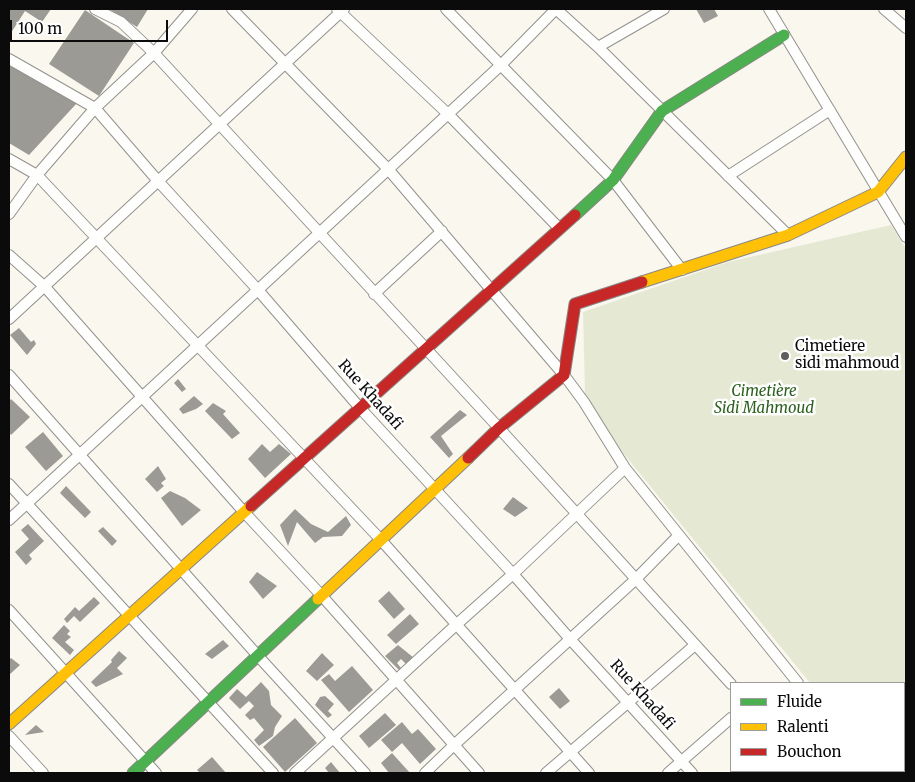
<!DOCTYPE html>
<html>
<head>
<meta charset="utf-8">
<style>
  body { margin:0 }
  #map { position:relative; width:915px; height:782px; overflow:hidden; background:#faf7ef; font-family:Merriweather,serif }
  canvas { display:block }
  .frame { position:absolute; inset:0; border:10px solid #0b0b0b; pointer-events:none }
  .legend { position:absolute; left:730px; top:682px; width:175px; height:90px; box-sizing:border-box; background:#fff; border:1px solid #9d9d9d; margin:0; padding:6px 9px; list-style:none; font-size:15px; color:#0b0b0b }
  .legend li { display:flex; align-items:center; gap:10px; height:25px }
  .legend b { width:25px; border:1px solid #9d9d9d }
  .scale { position:absolute; left:10px; top:20px; width:158px; height:22px; box-sizing:border-box; border:2px solid #0b0b0b; border-top:0; padding-left:6px; font-size:15px; line-height:18px; white-space:nowrap; color:#0b0b0b; -webkit-text-stroke:4px #fff; paint-order:stroke }
</style>
</head>
<body>
<div id="map">
<canvas width="915" height="782"></canvas>
<div class="frame"></div>
<ul class="legend">
<li><b style="height:6px;background:#4caf50"></b>Fluide</li>
<li><b style="height:6px;background:#ffc107"></b>Ralenti</li>
<li><b style="height:6px;background:#c62828"></b>Bouchon</li>
</ul>
<div class="scale">100 m</div>
</div>
<script>
const ctx = document.querySelector('canvas').getContext('2d');
ctx.lineJoin = 'round';
function fill(path, color) { ctx.fillStyle = color; ctx.fill(path, 'evenodd'); }
const poly = rows => new Path2D(rows.map(r => 'M' + r).join(''));
function trace(path, color, width, dash) { ctx.strokeStyle = color; ctx.lineWidth = width; ctx.lineCap = dash ? 'butt' : 'round'; ctx.setLineDash(dash || []); ctx.stroke(path); }
function label(font, color, halo, rows, align = 'center') {
  ctx.font = font + ' Merriweather,serif'; ctx.lineWidth = 5; ctx.setLineDash([]); ctx.textBaseline = 'middle'; ctx.strokeStyle = halo; ctx.fillStyle = color; for (const [text, x, y, turn = 0] of rows) {
    ctx.save(); ctx.translate(x, y); ctx.rotate((+turn || 0) * Math.PI / 180); ctx.textAlign = isNaN(turn) ? turn : align; if (halo) ctx.strokeText(text, 0, 0); ctx.fillText(text, 0, 0); ctx.restore();
  }
}
const cemetery = poly([
  [891,225,906,249,906,773,889,773,886,771,904,771,904,683,810,683,607,433,585,395,583,312,728,262]
]);
const building = poly([
  [9,9,51,9,42,22,25,11,9,36],
  [109,9,148,9,137,27],
  [696,9,714,9,718,16,704,23],
  [85,10,134,43,99,96,49,64],
  [9,65,77,103,29,155,9,143],
  [19,328,31,342,34,340,36,344,27,355,10,335],
  [178,379,186,389,182,392,174,383],
  [194,396,203,404,196,409,183,414,179,409],
  [11,399,30,417,11,435,9,432,9,402],
  [213,403,226,411,223,414,240,433,232,439,205,411],
  [460,410,467,415,441,436,453,454,449,458,430,437],
  [43,432,63,456,46,471,25,447],
  [262,444,270,452,279,444,291,454,265,478,248,459],
  [158,466,166,479,161,483,164,486,157,492,145,479],
  [66,486,91,512,85,518,60,493],
  [170,491,185,498,201,510,182,526,161,498],
  [513,497,528,508,515,517,503,509],
  [295,509,311,524,328,532,346,516,351,525,342,536,323,537,315,543,297,522,288,546,280,525],
  [28,524,44,541,29,555,32,559,26,565,15,552,29,539,21,530],
  [103,527,117,541,112,546,98,531],
  [257,572,277,586,263,599,249,582],
  [389,591,405,609,394,619,378,601],
  [94,597,100,603,80,622,74,616,67,623,64,619,75,607,79,611],
  [410,614,419,624,396,644,387,635],
  [64,625,70,631,67,634,71,637,65,642,74,650,70,655,52,638],
  [223,640,229,646,212,659,205,654],
  [398,645,414,658,406,664,401,659,397,663,401,668,399,670,385,656],
  [119,651,127,658,117,668,123,674,96,687,91,682,112,662,111,660],
  [322,653,334,665,317,681,306,671],
  [11,658,20,665,9,675,9,660],
  [352,666,373,690,349,712,321,680,329,674,335,681],
  [261,682,269,691,271,705,282,716,275,727,273,736,259,746,254,740,264,730,254,718,250,720,245,715,254,706,249,701,240,709,229,698,237,689,246,697],
  [559,688,570,701,560,709,549,697],
  [325,696,334,704,328,711,332,715,328,718,315,705,320,697],
  [385,713,396,725,369,748,359,736],
  [295,718,317,743,285,772,263,747],
  [402,722,412,734,418,729,436,749,420,764,402,743,392,752,381,740],
  [36,725,44,732,25,735],
  [392,753,410,773,389,773,381,763],
  [212,757,226,773,200,773,197,770],
  [331,762,340,773,329,773,325,768]
]);
const street = poly([
  [95,9,121,22,154,53,499,428,731,684],
  [232,9,388,169,564,375,584,402,625,468,798,683],
  [337,9,448,114,559,228],
  [446,9,613,180,682,270],
  [556,9,598,47,788,235],
  [769,9,906,237],
  [884,9,906,28],
  [598,47,664,9],
  [9,59,95,108,158,181,258,290,360,408,513,574,570,639,692,773],
  [9,159,37,175,381,540,589,773],
  [728,176,830,110],
  [9,214,37,175,95,108,154,53,192,9],
  [9,255,45,287,244,512,322,596,479,773],
  [374,294,442,231],
  [9,319,344,9],
  [9,375,258,656,365,773],
  [9,484,273,773],
  [9,520,501,65,556,9],
  [9,610,156,773],
  [9,736,43,773],
  [810,771,812,773],
  [877,771,879,773],
  [295,773,457,624,513,574,625,468],
  [425,773,454,745,635,580,679,535],
  [546,773,695,645],
  [668,773,731,718],
  [796,773,799,771]
]);
const fast = poly([
  [575,215,613,180,662,111,784,35],
  [133,773,318,599]
]);
const slow = poly([
  [642,282,788,235,878,192,906,157],
  [318,599,468,458],
  [9,724,251,506]
]);
const jam = poly([
  [468,458,499,428,564,375,575,304,642,282],
  [251,506,575,215]
]);
const markers = [
  [785,356,5,"#5f5e5b"]
];
const poiNames = [
  ["Cimetiere",795,347],
  ["sidi mahmoud",795,364]
];
const parkNames = [
  ["Cimetière",764,392],
  ["Sidi Mahmoud",764,409]
];
const streetNames = [
  ["Rue Khadafi",370,395,48],
  ["Rue Khadafi",642,695,48]
];
fill(cemetery, '#e5e9d4');
fill(building, '#9c9a95');
trace(street, '#93918e', 12);
trace(fast, '#898884', 13);
trace(slow, '#898884', 13);
trace(jam, '#898884', 13);
trace(street, '#fefefd', 10);
trace(fast, '#4caf50', 11);
trace(slow, '#ffc107', 11);
trace(jam, '#c62828', 11);
for (const [x, y, r, color] of markers) { const dot = new Path2D(); dot.arc(x, y, r, 0, 2 * Math.PI); ctx.fillStyle = color; ctx.fill(dot); trace(dot, '#fff', 2); }
label('15px', '#0b0b0b', '#fff', poiNames, 'left');
label('italic 15px', '#2c601e', '#fff', parkNames);
label('15px', '#0b0b0b', '#fff', streetNames);
</script>
</body>
</html>
